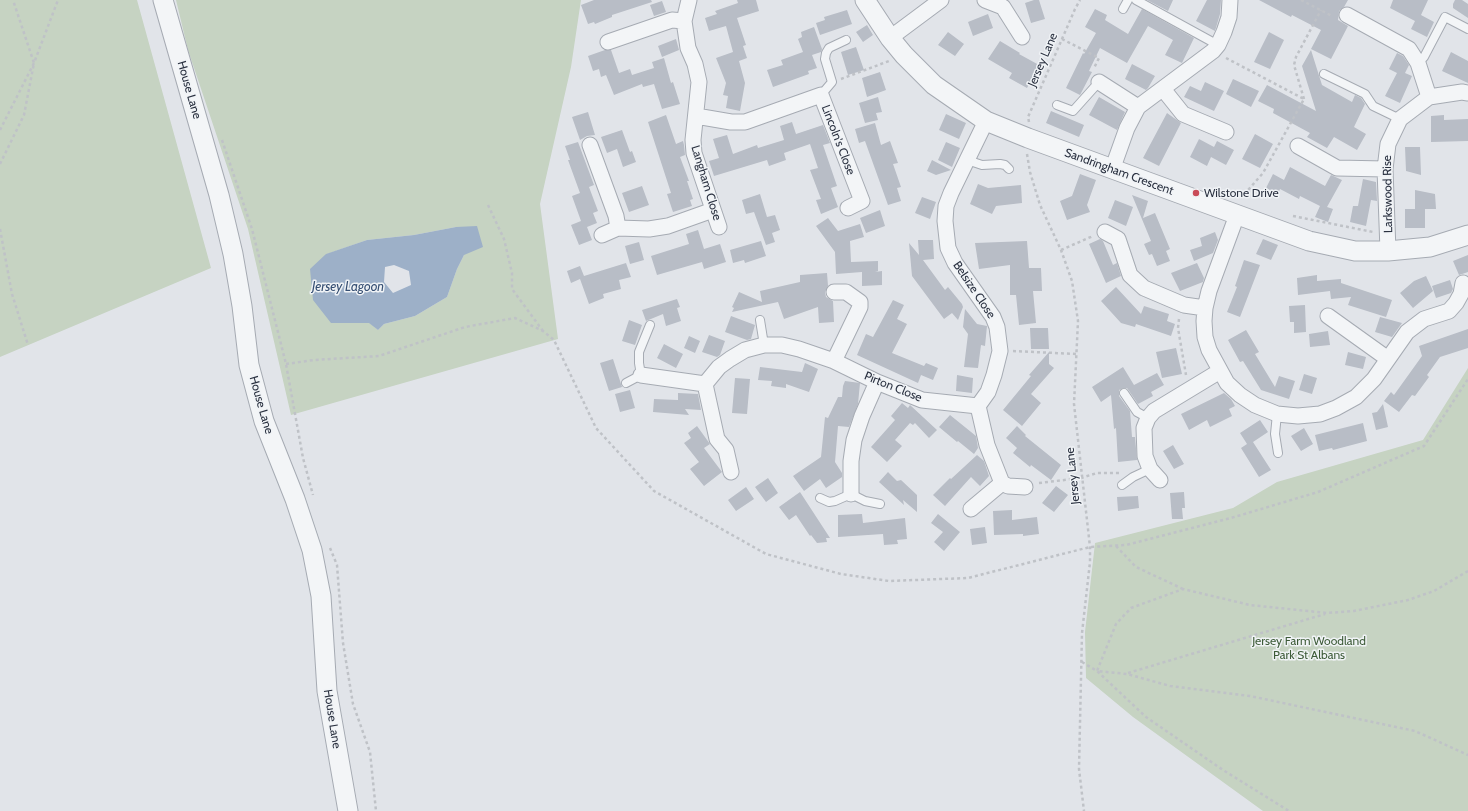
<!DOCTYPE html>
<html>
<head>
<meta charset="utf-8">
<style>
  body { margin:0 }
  canvas { display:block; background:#e1e4e9 }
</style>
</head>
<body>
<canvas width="1468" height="811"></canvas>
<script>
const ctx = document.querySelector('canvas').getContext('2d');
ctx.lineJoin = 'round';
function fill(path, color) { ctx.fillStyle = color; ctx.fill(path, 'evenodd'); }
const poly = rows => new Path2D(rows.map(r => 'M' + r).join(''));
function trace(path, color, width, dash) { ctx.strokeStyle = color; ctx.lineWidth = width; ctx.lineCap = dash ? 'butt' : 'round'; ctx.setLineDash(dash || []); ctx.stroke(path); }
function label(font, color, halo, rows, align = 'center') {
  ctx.font = font + ' Cabin,sans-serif'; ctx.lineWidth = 3; ctx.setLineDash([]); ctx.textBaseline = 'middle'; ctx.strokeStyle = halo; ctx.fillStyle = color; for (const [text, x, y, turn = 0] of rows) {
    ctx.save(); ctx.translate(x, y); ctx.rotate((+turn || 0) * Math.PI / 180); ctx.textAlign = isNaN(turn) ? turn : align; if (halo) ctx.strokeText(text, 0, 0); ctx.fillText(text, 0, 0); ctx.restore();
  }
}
const green = poly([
  [0,0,137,0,211,268,0,357],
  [176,0,581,0,571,67,540,204,558,339,291,415,248,229,188,50],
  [456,227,464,255,457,269,447,297,415,316,384,324,378,330,370,323,327,254,367,240,414,235],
  [1468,368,1468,811,1263,811,1133,717,1086,678,1085,632,1095,543,1233,508,1277,482,1423,440]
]);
const water = poly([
  [477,226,483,247,464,255,457,269,447,297,415,316,384,324,378,330,369,323,331,323,313,300,310,269,326,254,367,240,414,235,456,227],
  [394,265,409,271,411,285,393,293,384,282,385,267]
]);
const building = poly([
  [594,0,651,0,652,2,612,15,612,17,595,24,594,22,588,24,581,5],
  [737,0,756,0,759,11,737,18,746,45,743,46,747,58,739,61,745,83,740,111,726,108,728,96,723,95,726,83,716,58,733,52,726,26,709,31,705,18,717,14,715,11,738,3],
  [1034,0,1039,0,1045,19,1031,23,1025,3],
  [1147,0,1173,0,1168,11],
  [1207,0,1221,0,1220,14,1215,31,1196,21],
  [1259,0,1348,0,1344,7,1339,11,1338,20,1348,26,1331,59,1311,49,1321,30,1292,15,1291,17],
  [1393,0,1428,0,1421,15,1434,22,1427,37,1411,29,1415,21,1390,8],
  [1455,0,1462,0,1468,4,1468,18,1453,8,1453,4],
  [662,1,666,12,654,16,650,5],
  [1095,9,1107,15,1105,20,1128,34,1142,9,1194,38,1182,63,1165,55,1173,40,1148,26,1127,63,1100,48,1089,71,1092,72,1080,95,1066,88,1083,53,1084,54,1096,33,1085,27],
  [847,10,852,24,820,35,816,23,825,20,824,17],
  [988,14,993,28,973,36,968,22],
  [867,25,873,35,863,42,856,32],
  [814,27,822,49,821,52,812,55,817,68,808,71,809,74,773,87,767,70,783,65,781,60,803,52,798,39,802,37,801,32],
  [948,32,964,44,955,56,938,45],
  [1269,32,1284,40,1270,69,1254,62],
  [676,39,679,50,662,57,658,46],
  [1000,41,1020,53,1019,54,1039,65,1027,88,1009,78,1012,73,988,59],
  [856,47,864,70,848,75,841,52],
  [605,50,611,50,619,73,630,69,632,75,654,68,652,62,664,58,671,83,673,82,680,104,662,109,654,84,643,87,642,84,614,95,606,75,601,77,599,69,593,71,588,56],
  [1311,50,1322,85,1352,102,1355,95,1361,98,1365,104,1354,127,1366,134,1357,150,1334,137,1327,148,1307,137,1310,133,1273,113,1274,109,1258,101,1267,85,1316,111,1302,66],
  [1451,52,1468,61,1468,83,1442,71],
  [1397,53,1403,56,1409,65,1405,73,1412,76,1400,103,1385,96,1397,73,1389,69],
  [1132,64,1155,76,1148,88,1146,90,1125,79],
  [880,72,886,90,867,97,862,78],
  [1233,79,1259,91,1251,107,1226,94],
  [1205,82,1224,91,1214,111,1184,97,1190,86,1201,91],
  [878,97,882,112,876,113,878,120,865,123,859,103],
  [1099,97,1125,112,1117,130,1089,115],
  [1051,111,1084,125,1079,137,1046,123],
  [588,112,595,135,587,136,580,140,572,117],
  [1167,113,1181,123,1159,166,1143,158],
  [946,114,966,123,959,139,939,130],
  [666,115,676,144,683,141,684,145,685,155,680,157,689,181,687,181,693,199,690,200,692,206,673,212,667,194,671,193,648,122],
  [1444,115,1444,120,1468,119,1468,141,1431,142,1431,116],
  [792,122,796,134,823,125,830,143,823,145,837,186,831,188,838,207,821,214,816,200,821,199,810,170,818,168,810,144,784,153,786,160,769,166,767,160,714,176,709,161,719,158,713,139,727,135,733,154,757,145,758,148,784,140,780,126],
  [875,123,881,145,890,141,898,163,893,164,901,187,897,188,901,201,888,205,865,141,859,143,855,129],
  [622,130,630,152,632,151,636,162,623,167,617,149,607,153,601,137],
  [1255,134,1273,144,1260,168,1242,159],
  [1199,139,1214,147,1217,141,1234,150,1226,165,1211,157,1207,166,1190,157],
  [578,142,594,185,589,187,598,211,593,213,597,223,587,227,592,240,579,245,571,225,581,221,572,196,580,193,568,160,570,160,565,146],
  [946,142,960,148,952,167,938,160],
  [1405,147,1420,147,1421,175,1406,171],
  [932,160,951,170,936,175,927,171],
  [1290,167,1325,186,1331,175,1342,180,1327,207,1333,209,1328,222,1315,217,1320,206,1300,196,1299,199,1280,189,1278,194,1266,188,1273,174,1284,180],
  [1080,174,1096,180,1087,205,1090,212,1067,220,1060,201,1072,196],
  [1363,179,1376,182,1377,201,1371,200,1366,226,1350,222,1353,206,1358,206],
  [978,184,988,188,1021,185,1022,203,996,206,992,214,970,204],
  [642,186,649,205,629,212,622,193],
  [1415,190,1435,194,1436,209,1425,209,1425,228,1405,228,1405,209,1415,209],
  [760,194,767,217,775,215,780,230,772,233,775,242,766,245,754,212,746,214,742,200],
  [1132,195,1148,201,1143,218,1155,213,1170,249,1166,251,1170,261,1157,266,1152,254,1149,255,1144,244,1151,241],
  [922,197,936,202,930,219,915,213],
  [1115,200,1133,207,1126,226,1108,218],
  [880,210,885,226,866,233,860,218],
  [828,218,838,231,860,224,864,237,850,241,851,262,878,261,878,271,875,272,882,271,882,285,862,286,862,272,836,274,835,252,816,226],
  [698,230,704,249,720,244,726,262,704,269,702,262,657,275,651,256,689,244,686,234],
  [1215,232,1218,240,1213,253,1194,261,1190,250,1202,246,1200,238],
  [1100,239,1103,241,1113,265,1117,263,1121,276,1106,283,1089,244],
  [1263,239,1278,245,1271,260,1256,254],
  [918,240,933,240,934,259,923,260,945,290,948,287,962,304,963,307,958,320,952,313,944,319,912,276,909,243,919,255],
  [761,241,766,256,745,263,744,260,733,263,730,250],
  [1027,241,1029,268,1041,268,1042,291,1033,291,1036,323,1019,325,1016,295,1010,295,1010,265,979,269,975,243],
  [639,242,644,260,630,264,625,246],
  [1468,255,1468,272,1459,275,1453,261],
  [1244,260,1260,265,1240,317,1227,312,1237,287,1235,286],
  [626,263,631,277,619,280,621,289,603,294,604,298,589,304,580,279,571,283,567,271,580,266,584,276],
  [1197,263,1204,278,1203,282,1180,291,1171,273],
  [827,273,828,286,825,292,826,297,833,301,834,322,819,323,818,307,784,319,778,302,732,312,734,308,732,307,739,292,762,302,760,291,800,282,800,275],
  [1317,275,1317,281,1341,279,1341,283,1392,300,1386,317,1348,305,1351,297,1331,299,1330,291,1298,295,1297,278],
  [1426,276,1433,291,1413,308,1400,293,1414,281],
  [1450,280,1453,289,1451,293,1436,298,1432,286],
  [1116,287,1141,314,1144,306,1169,314,1167,321,1175,324,1171,336,1136,324,1135,327,1121,323,1101,301],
  [677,299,680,307,677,308,681,321,666,326,663,314,646,321,642,310],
  [893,300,904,305,897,319,907,324,892,353,924,366,926,363,938,368,933,380,921,375,918,383,857,355,866,334,873,337],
  [1305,305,1306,332,1294,333,1294,322,1290,322,1289,306],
  [965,309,977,324,987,326,985,346,981,345,978,368,964,367,968,334,963,327],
  [731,316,755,325,751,339,747,340,725,332],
  [1380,317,1402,323,1392,337,1375,332],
  [629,320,642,325,635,345,622,341],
  [1030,328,1048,328,1049,349,1031,349],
  [1468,329,1468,348,1440,357,1427,375,1429,377,1415,396,1412,395,1399,412,1384,401,1391,392,1394,395,1422,356,1419,346],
  [1246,330,1259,352,1255,354,1275,387,1279,376,1295,381,1289,399,1261,390,1243,361,1240,362,1228,340],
  [1328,331,1330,345,1310,347,1309,334],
  [709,335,725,341,720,355,717,357,702,352],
  [689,336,700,341,695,353,684,348],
  [664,344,683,354,676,368,657,358],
  [1176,348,1182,374,1162,378,1156,352],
  [1049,352,1049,364,1054,368,1031,394,1041,403,1022,426,1003,410,1031,376,1029,375],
  [1348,352,1366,357,1363,369,1345,365],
  [613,359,622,387,609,391,600,363],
  [805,363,818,369,809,392,786,384,786,388,771,386,772,381,758,380,760,367,802,372],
  [1123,367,1134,385,1157,373,1164,385,1151,392,1153,396,1138,404,1127,388,1123,388,1119,390,1119,396,1130,411,1132,437,1135,437,1137,460,1118,462,1116,428,1114,429,1111,395,1101,402,1092,387],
  [1304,374,1317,378,1312,394,1299,390],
  [957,375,973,378,972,393,956,391],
  [735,378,750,379,747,414,732,413],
  [845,381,860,383,858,404,849,427,838,426,835,462,842,473,842,477,826,488,820,479,804,491,793,476,821,457,825,417,828,418,838,397,842,397,843,386],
  [630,390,635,408,620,412,615,394],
  [678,393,698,394,701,410,685,409,689,415,653,412,654,399,678,400],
  [1224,393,1231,399,1235,406,1229,409,1232,416,1210,427,1207,420,1189,430,1181,414],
  [902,403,908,408,910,405,937,430,929,438,915,423,913,425,910,423,895,440,902,446,887,462,871,447,895,420,891,416],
  [1383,404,1388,427,1376,430,1372,413,1377,412],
  [950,415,976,436,978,448,974,454,958,441,957,442,939,427],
  [1260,420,1268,432,1253,442,1271,470,1259,477,1241,448,1247,444,1240,433],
  [1363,423,1367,441,1333,450,1332,448,1319,451,1315,435],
  [697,426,710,444,704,448,722,472,704,486,690,469,699,462,684,443,691,438,688,433],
  [1017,426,1026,435,1025,436,1061,465,1051,480,1031,465,1030,467,1013,453,1017,448,1006,438],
  [1304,428,1313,444,1301,451,1291,436],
  [1173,445,1184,464,1174,469,1163,451],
  [977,455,984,461,989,476,980,486,971,477,945,506,933,495,950,478,951,479],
  [888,472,897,481,901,480,917,495,917,512,903,500,904,505,879,482],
  [768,478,778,493,766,502,755,487],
  [1056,486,1068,495,1054,512,1042,503],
  [746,487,754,499,736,511,728,500],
  [800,492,830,538,826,538,827,542,817,543,811,535,810,536,796,515,789,520,779,507],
  [1184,492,1185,508,1182,508,1183,519,1172,519,1170,493],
  [1138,496,1139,508,1118,511,1117,497],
  [1012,510,1012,520,1037,517,1039,534,1023,536,1023,534,994,535,993,511],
  [862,514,863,523,905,518,907,539,897,540,898,544,884,545,883,534,838,537,838,515],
  [938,514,960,532,944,551,934,542,943,532,931,523],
  [985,527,987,543,972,545,970,529]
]);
const path = poly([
  [1301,0,1332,16],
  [1062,39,1099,58,1094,68],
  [1226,58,1304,99,1263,173,1241,198],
  [841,79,889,61],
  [1304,99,1294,65,1296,57,1321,10],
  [1029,122,1028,117,1075,9,1080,0],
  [0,130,34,63,58,0],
  [222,140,252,229,286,364,303,458,313,495],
  [1027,154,1030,172,1040,205,1061,250,1072,281,1078,321,1074,404,1090,547,1090,562,1082,633,1079,769,1084,811],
  [0,164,24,115,34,63,13,0],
  [488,205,504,239,512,273,512,289,543,331],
  [1293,216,1373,232],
  [0,229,12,294,28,345],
  [1061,250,1093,236],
  [1179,319,1178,328,1186,375],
  [1013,351,1076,354],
  [286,364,314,360,379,356,465,327,515,318,543,331,554,340,596,428,654,491,766,554,841,574,889,581,968,578,1090,547,1126,545,1231,518,1318,492,1424,446,1468,379],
  [1039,483,1081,478,1097,473,1119,473],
  [1116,546,1136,567,1183,589],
  [330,548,337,565,343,643,353,704,370,752,376,811],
  [1468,571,1434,591,1408,600,1354,611,1327,613,1250,605,1183,589,1131,608,1116,624,1097,671,1127,674,1170,686,1250,696,1415,731,1468,755],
  [1082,662,1097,671,1146,717,1223,770,1289,811],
  [1128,673,1325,614]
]);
const service = poly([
  [1136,0,1218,45],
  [1123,9,1128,0],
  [1418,63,1424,57,1445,17,1468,29],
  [1324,74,1365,94,1373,106,1400,119],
  [821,95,832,82,825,59,826,53,829,48,846,40],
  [1057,105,1073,111,1099,82],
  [967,160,982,165,1000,164,1005,165,1009,169],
  [760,320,764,345],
  [626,383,641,375,639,363,639,352,650,325],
  [1124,393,1137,412,1148,418],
  [1277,414,1275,434,1278,453],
  [1122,485,1133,477,1150,469],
  [820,498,829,502,835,501,851,494,865,501,880,504]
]);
const minor = poly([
  [689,0,684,21,688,48,695,64,699,82,693,140,694,153,719,227],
  [985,0,1003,7,1022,37],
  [1347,15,1409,49,1418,63,1429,97],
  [890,38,941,0],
  [608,42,672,20,684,21],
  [1099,82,1138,107],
  [1163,89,1183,114,1226,132],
  [696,116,731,122,745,122,821,95,862,201,848,208],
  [986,121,951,193,946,206,945,221,948,248,955,263,993,317,997,327,1000,351,994,375,988,392,978,406,987,445,1002,483],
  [590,145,616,216,618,228],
  [1298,146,1337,168,1385,169],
  [1112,170,1127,128,1138,107,1213,51,1218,45,1224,32,1229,17,1230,0],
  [1237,215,1209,291,1205,308,1204,321,1205,337,1209,350,1227,383,1240,395,1255,405,1277,414,1298,416,1320,414,1336,408,1356,397,1374,379,1407,332,1424,319,1449,311,1456,303,1461,294,1463,283],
  [1105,232,1118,239,1130,275,1144,288,1184,305,1205,308],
  [602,235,618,228,649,229,668,226,713,210],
  [1388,251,1385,169,1388,144,1400,119,1429,97,1462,92,1468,93],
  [834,292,846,292,860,302,860,307,834,361,877,382,922,400,978,406],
  [1328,316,1388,359],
  [641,375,705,384],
  [731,472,726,450,717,439,705,384,719,367,730,359,745,350,764,345,782,345,799,349,834,361],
  [1160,480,1150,469,1145,456,1144,428,1148,418,1154,411,1220,371],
  [851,494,851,461,854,440,862,416,877,382],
  [971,509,1002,483,1008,486,1025,487]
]);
const tertiary = poly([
  [163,0,219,195,233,254,242,306,249,365,264,421,295,499,312,550,321,596,327,691,348,811],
  [865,0,890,38,904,55,934,85,986,121,1028,138,1309,241,1355,251,1388,251,1430,247,1468,235]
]);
const markers = [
  [1196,193,4,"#c94b58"]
];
const streetNames = [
  ["Jersey Lane",1043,60,-67],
  ["House Lane",189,90,74],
  ["Lincoln's Close",838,140,69],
  ["Sandringham Crescent",1119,172,20],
  ["Langham Close",706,183,73],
  ["Larkswood Rise",1388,194,-91],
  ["Belsize Close",974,290,56],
  ["Pirton Close",893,387,22],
  ["House Lane",261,405,74],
  ["Jersey Lane",1073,476,-96],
  ["House Lane",332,719,81]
];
const poiNames = [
  ["Wilstone Drive",1204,193]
];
const parkNames = [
  ["Jersey Farm Woodland",1309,641],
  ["Park St Albans",1309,655]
];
const waterNames = [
  ["Jersey Lagoon",348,287]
];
fill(green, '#c6d3c2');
fill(water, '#9db0c8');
fill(building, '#b8bdc6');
trace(service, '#a6abb3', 10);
trace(minor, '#a6abb3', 17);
trace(tertiary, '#a6abb3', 21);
trace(path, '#bfc2c7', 2.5, [3, 3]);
trace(service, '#f3f5f7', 8);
trace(minor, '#f3f5f7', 15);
trace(tertiary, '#f3f5f7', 19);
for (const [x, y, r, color] of markers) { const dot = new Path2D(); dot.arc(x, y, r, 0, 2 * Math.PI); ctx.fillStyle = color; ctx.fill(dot); trace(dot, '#f0f3f6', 1.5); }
label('12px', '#2a3140', '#f0f3f6', streetNames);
label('12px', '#2a3140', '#f0f3f6', poiNames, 'left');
label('12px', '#3d5b38', '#f0f3f6', parkNames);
label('italic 13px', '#354e72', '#f0f3f6', waterNames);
</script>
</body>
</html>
